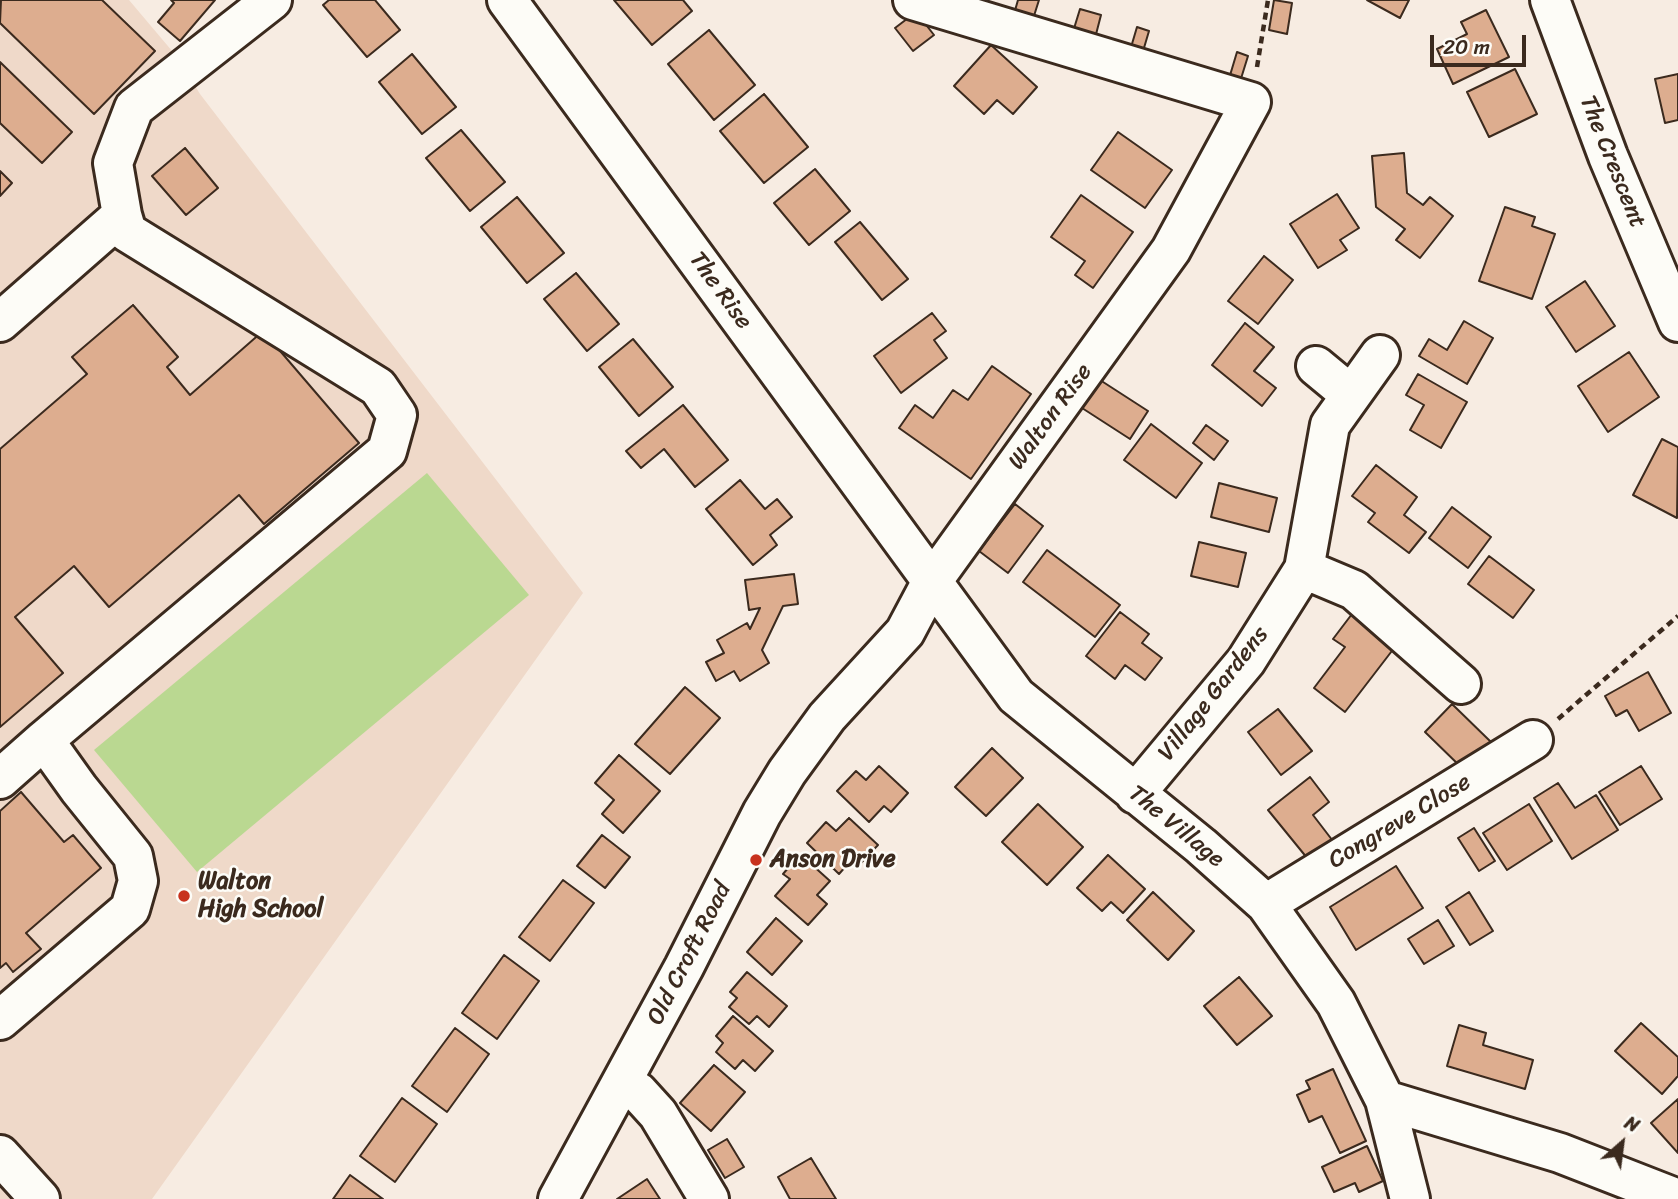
<!DOCTYPE html>
<html>
<head>
<meta charset="utf-8">
<style>
  body { margin:0 }
  #map { position:relative; width:1678px; height:1199px; overflow:hidden; background:#f7ece2; font-family:Sriracha,sans-serif }
  canvas { display:block }
  .north { position:absolute; left:1587px; top:1108px; width:70px; height:70px; -webkit-text-stroke:5px #fdfcf7; paint-order:stroke; rotate:28deg; font-size:19px; font-weight:700; line-height:28px; text-align:center; color:#3b2a1e }
  .north::after { content:''; display:block; margin:auto; width:24px; height:32px; background:#3b2a1e; clip-path:polygon(50% 0,100% 100%,50% 72%,0 100%) }
  .scale { position:absolute; left:1430px; top:35px; width:96px; height:32px; box-sizing:border-box; border:4px solid #3b2a1e; border-top:0; padding-left:9px; font-size:21px; line-height:24px; white-space:nowrap; color:#3b2a1e; -webkit-text-stroke:5px #fdfcf7; paint-order:stroke }
</style>
</head>
<body>
<div id="map">
<canvas width="1678" height="1199"></canvas>
<div class="north">N</div>
<div class="scale">20 m</div>
</div>
<script>
const ctx = document.querySelector('canvas').getContext('2d');
ctx.lineJoin = 'round';
function fill(path, color) { ctx.fillStyle = color; ctx.fill(path, 'evenodd'); }
const poly = rows => new Path2D(rows.map(r => 'M' + r).join(''));
function trace(path, color, width, dash) { ctx.strokeStyle = color; ctx.lineWidth = width; ctx.lineCap = dash ? 'butt' : 'round'; ctx.setLineDash(dash || []); ctx.stroke(path); }
function label(font, color, halo, rows, align = 'center') {
  ctx.font = font + ' Sriracha,sans-serif'; ctx.lineWidth = 5; ctx.setLineDash([]); ctx.textBaseline = 'middle'; ctx.strokeStyle = halo; ctx.fillStyle = color; for (const [text, x, y, turn = 0] of rows) {
    ctx.save(); ctx.translate(x, y); ctx.rotate((+turn || 0) * Math.PI / 180); ctx.textAlign = isNaN(turn) ? turn : align; if (halo) ctx.strokeText(text, 0, 0); ctx.fillText(text, 0, 0); ctx.restore();
  }
}
const built = poly([
  [0,0,129,0,178,58,200,94,583,593,152,1199,0,1199]
]);
const green = poly([
  [427,473,529,595,197,872,94,750]
]);
const building = poly([
  [1,0,102,0,155,51,94,114,0,23,1,0],
  [171,0,215,0,180,41,158,22,174,3,171,0],
  [329,0,375,0,400,30,367,57,323,5,329,0],
  [614,0,683,0,692,11,652,45,614,0],
  [1018,0,1039,0,1033,19,1014,14,1018,0],
  [1274,0,1292,3,1287,34,1269,30,1274,0],
  [1367,0,1409,0,1400,18,1367,0],
  [1080,9,1101,15,1094,42,1072,35,1080,9],
  [1486,10,1509,57,1453,84,1437,49,1467,34,1461,22,1486,10],
  [916,12,934,35,913,51,895,28,916,12],
  [1137,27,1149,31,1141,58,1129,54,1137,27],
  [709,30,755,85,714,120,668,64,709,30],
  [991,45,1037,87,1013,114,997,100,984,114,954,86,991,45],
  [1237,52,1248,56,1239,85,1228,82,1237,52],
  [412,54,456,107,422,134,379,82,412,54],
  [0,62,72,132,42,163,0,123,0,62],
  [1515,69,1537,114,1489,137,1467,92,1515,69],
  [1678,74,1678,120,1665,123,1655,79,1678,74],
  [764,94,808,147,764,183,720,131,764,94],
  [461,130,505,182,470,211,426,158,461,130],
  [1118,132,1172,170,1145,208,1091,170,1118,132],
  [185,148,218,188,186,215,152,176,185,148],
  [1404,153,1407,193,1423,205,1430,197,1453,216,1420,258,1396,240,1405,229,1376,207,1372,156,1404,153],
  [815,169,850,211,809,245,774,203,815,169],
  [0,171,12,183,0,196,0,171],
  [1337,194,1359,228,1340,240,1347,250,1318,268,1290,224,1337,194],
  [1081,195,1133,232,1093,288,1075,275,1085,261,1051,237,1081,195],
  [517,197,564,253,527,283,481,227,517,197],
  [1505,207,1535,217,1532,226,1555,234,1532,299,1479,281,1505,207],
  [860,222,908,279,882,300,835,242,860,222],
  [1264,256,1293,280,1258,324,1228,301,1264,256],
  [576,273,619,324,587,351,544,299,576,273],
  [1585,281,1615,326,1576,352,1546,307,1585,281],
  [133,305,178,357,167,367,190,395,263,331,359,443,264,524,239,495,109,607,74,566,15,617,63,673,0,727,0,449,87,374,72,357,133,305],
  [932,313,946,331,934,340,947,358,901,393,874,356,932,313],
  [1464,321,1493,338,1467,384,1419,356,1429,339,1447,350,1464,321],
  [1245,323,1274,347,1254,371,1276,388,1262,406,1212,365,1245,323],
  [633,339,673,387,639,416,599,367,633,339],
  [1629,352,1659,397,1608,432,1578,386,1629,352],
  [992,366,1031,394,971,479,899,428,915,405,933,418,953,390,968,400,992,366],
  [1418,374,1467,402,1441,448,1410,430,1424,405,1406,395,1418,374],
  [1100,380,1148,411,1130,439,1082,408,1100,380],
  [683,405,728,460,695,487,664,449,641,468,626,451,683,405],
  [1151,424,1202,463,1176,498,1124,460,1151,424],
  [1206,425,1228,441,1214,460,1193,443,1206,425],
  [1662,439,1678,447,1677,518,1633,495,1662,439],
  [1376,465,1417,497,1404,515,1426,532,1409,553,1368,522,1375,513,1352,496,1376,465],
  [740,480,765,509,777,499,792,517,770,535,777,545,753,565,706,509,740,480],
  [1219,483,1277,498,1269,532,1211,517,1219,483],
  [1015,504,1043,526,1008,573,979,551,1015,504],
  [1452,507,1491,537,1468,568,1429,538,1452,507],
  [1199,542,1246,553,1238,587,1191,576,1199,542],
  [1047,550,1120,605,1095,637,1023,582,1047,550],
  [1489,556,1534,590,1513,618,1468,584,1489,556],
  [794,574,798,604,783,606,762,650,769,663,740,681,734,671,716,681,706,662,724,653,717,640,747,623,750,629,760,608,749,610,745,580,794,574],
  [1355,610,1398,643,1345,712,1314,688,1345,647,1333,639,1355,610],
  [1120,612,1149,634,1142,643,1162,658,1145,680,1125,665,1115,679,1086,656,1120,612],
  [1648,672,1671,713,1639,731,1627,710,1616,716,1605,696,1648,672],
  [685,687,720,718,670,774,635,744,685,687],
  [1452,704,1491,742,1464,770,1425,732,1452,704],
  [1278,709,1312,751,1281,775,1248,732,1278,709],
  [992,748,1023,778,986,816,955,787,992,748],
  [619,755,660,791,623,833,602,814,614,800,595,783,619,755],
  [879,766,908,793,891,812,884,806,869,822,837,791,856,771,866,780,879,766],
  [1641,766,1662,799,1620,825,1599,792,1641,766],
  [1310,777,1329,802,1313,815,1336,845,1312,864,1268,810,1310,777],
  [1558,783,1575,808,1596,795,1618,830,1572,859,1534,798,1558,783],
  [21,792,64,842,73,835,101,868,26,933,41,949,13,972,6,963,0,968,0,811,21,792],
  [1038,804,1083,847,1047,885,1002,842,1038,804],
  [1529,804,1552,841,1507,870,1483,833,1529,804],
  [849,818,878,845,860,864,854,857,839,874,807,843,826,822,836,831,849,818],
  [1474,828,1495,861,1479,871,1458,838,1474,828],
  [602,835,630,857,605,888,577,866,602,835],
  [800,854,830,881,817,895,827,904,808,925,775,896,790,879,783,874,800,854],
  [1108,855,1145,889,1123,913,1111,902,1102,911,1077,888,1108,855],
  [1396,866,1423,908,1356,950,1330,907,1396,866],
  [563,880,594,903,550,961,519,937,563,880],
  [1153,892,1194,931,1168,960,1127,920,1153,892],
  [1469,892,1493,931,1470,945,1446,907,1469,892],
  [776,918,802,941,772,975,747,952,776,918],
  [1438,920,1454,946,1424,964,1408,939,1438,920],
  [504,955,539,981,497,1039,462,1013,504,955],
  [747,972,787,1006,769,1027,757,1016,749,1024,729,1007,737,998,730,992,747,972],
  [1239,977,1272,1016,1237,1045,1204,1006,1239,977],
  [733,1016,773,1051,755,1071,743,1060,735,1069,716,1052,723,1043,716,1036,733,1016],
  [1641,1023,1678,1057,1678,1076,1662,1094,1615,1051,1641,1023],
  [1459,1025,1486,1033,1483,1045,1533,1060,1525,1089,1447,1066,1459,1025],
  [455,1028,489,1054,447,1112,412,1086,455,1028],
  [714,1065,745,1092,711,1131,680,1103,714,1065],
  [1333,1069,1366,1141,1340,1153,1322,1116,1309,1122,1297,1095,1310,1089,1306,1081,1333,1069],
  [402,1098,437,1124,395,1182,360,1156,402,1098],
  [1678,1099,1678,1153,1651,1123,1678,1099],
  [727,1139,744,1167,725,1178,708,1150,727,1139],
  [1367,1146,1383,1181,1359,1192,1355,1183,1334,1192,1322,1167,1367,1146],
  [811,1158,836,1199,790,1199,778,1177,811,1158],
  [350,1175,383,1199,333,1199,350,1175],
  [647,1179,660,1199,617,1199,647,1179]
]);
const path = poly([
  [1257,67,1268,0],
  [1558,719,1678,616]
]);
const minor = poly([
  [507,0,1016,696,1201,846,1266,904,1336,1003,1385,1100,1410,1199],
  [1550,0,1608,156,1678,322],
  [0,322,122,215],
  [1316,366,1351,395],
  [1304,569,1354,590,1461,684],
  [0,779,44,740],
  [1135,794,1246,661,1304,569,1330,425,1380,355],
  [1266,904,1533,740],
  [0,1020,130,909,138,881,133,856,79,789,44,740,387,451,397,415,378,387,127,232,122,215,113,163,134,108,272,0],
  [623,1083,638,1092,658,1114,709,1199],
  [1385,1100,1560,1153,1678,1199],
  [0,1155,40,1199],
  [558,1199,684,967,762,813,787,772,827,717,905,632,931,583,1171,250,1251,102,913,0]
]);
const markers = [
  [756,860,7,"#c8321e"],
  [184,896,7,"#c8321e"]
];
const streetNames = [
  ["The Crescent",1612,162,68],
  ["The Rise",720,291,54],
  ["Walton Rise",1051,417,-54],
  ["Village Gardens",1214,694,-52],
  ["Congreve Close",1400,822,-31],
  ["The Village",1176,827,39],
  ["Old Croft Road",690,954,-63]
];
const poiNames = [
  ["Anson Drive",770,860],
  ["Walton",198,882],
  ["High School",198,910]
];
fill(built, '#efd9c9');
fill(green, '#bad891');
fill(building, '#ddad8f');
trace(building, '#3b2a1e', 2);
trace(minor, '#3b2a1e', 44);
trace(path, '#3b2a1e', 4.5, [7, 5]);
trace(minor, '#fdfcf7', 38);
for (const [x, y, r, color] of markers) { const dot = new Path2D(); dot.arc(x, y, r, 0, 2 * Math.PI); ctx.fillStyle = color; ctx.fill(dot); trace(dot, '#fdfcf7', 2.5); }
label('24px', '#3b2a1e', '#fdfcf7', streetNames);
label('bold 24px', '#3b2a1e', '#fdfcf7', poiNames, 'left');
</script>
</body>
</html>
